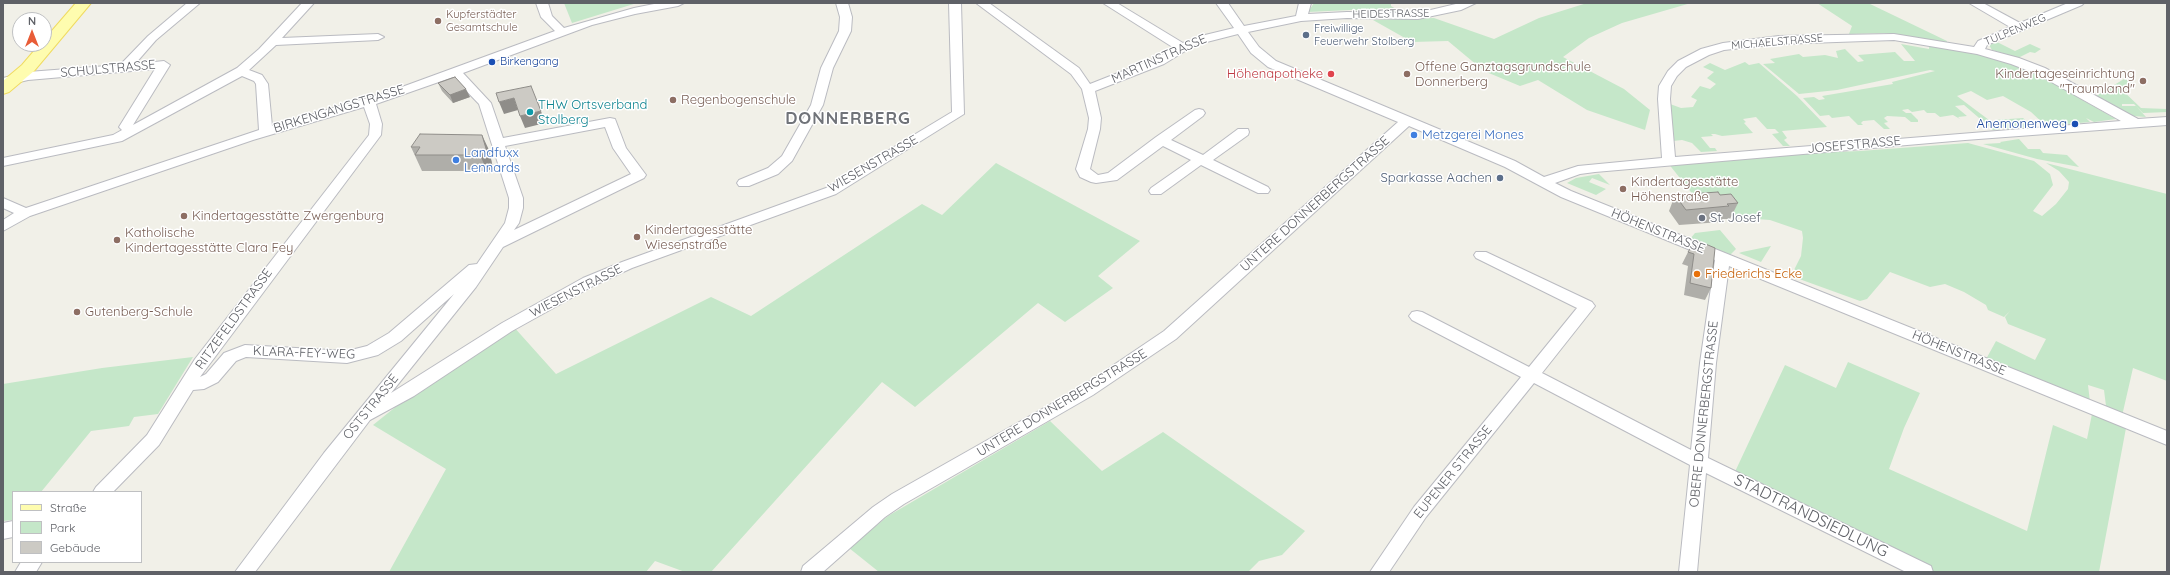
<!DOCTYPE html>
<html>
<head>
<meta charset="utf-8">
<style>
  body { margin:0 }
  #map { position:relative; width:2170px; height:575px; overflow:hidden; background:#f1f0e8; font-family:Quicksand,sans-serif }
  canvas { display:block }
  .frame { position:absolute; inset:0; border:4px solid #5f6167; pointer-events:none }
  .legend { position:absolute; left:12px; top:491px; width:130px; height:72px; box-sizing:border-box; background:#fff; border:1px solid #bfc0c2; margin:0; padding:5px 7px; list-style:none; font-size:12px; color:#5f6167 }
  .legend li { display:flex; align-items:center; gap:8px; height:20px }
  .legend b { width:20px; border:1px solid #bfc0c2 }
  .north { position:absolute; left:12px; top:12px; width:40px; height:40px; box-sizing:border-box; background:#fff; border:1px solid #bfc0c2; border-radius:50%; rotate:0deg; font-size:11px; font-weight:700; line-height:16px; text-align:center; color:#5f6167 }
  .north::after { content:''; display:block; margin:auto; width:14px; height:18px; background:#e85c37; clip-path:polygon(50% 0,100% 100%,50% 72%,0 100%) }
</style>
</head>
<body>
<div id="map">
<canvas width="2170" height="575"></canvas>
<div class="frame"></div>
<ul class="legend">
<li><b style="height:5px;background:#fefcaf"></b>Straße</li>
<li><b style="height:11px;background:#c5e7c9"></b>Park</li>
<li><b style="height:11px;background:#cccac4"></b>Gebäude</li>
</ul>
<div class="north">N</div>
</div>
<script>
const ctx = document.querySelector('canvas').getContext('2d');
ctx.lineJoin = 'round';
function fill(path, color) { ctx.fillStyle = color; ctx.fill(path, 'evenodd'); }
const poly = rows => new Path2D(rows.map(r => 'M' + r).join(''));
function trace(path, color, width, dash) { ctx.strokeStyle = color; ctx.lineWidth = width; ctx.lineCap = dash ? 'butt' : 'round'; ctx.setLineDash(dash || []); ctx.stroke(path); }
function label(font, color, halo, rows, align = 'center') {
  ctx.font = font + ' Quicksand,sans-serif'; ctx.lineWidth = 3; ctx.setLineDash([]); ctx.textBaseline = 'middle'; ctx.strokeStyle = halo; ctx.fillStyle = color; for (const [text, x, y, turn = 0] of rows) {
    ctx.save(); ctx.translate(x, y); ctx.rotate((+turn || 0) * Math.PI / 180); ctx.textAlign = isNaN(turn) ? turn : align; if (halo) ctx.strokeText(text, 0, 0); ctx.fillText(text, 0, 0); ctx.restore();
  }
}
const green = poly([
  [564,3,637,3,572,23],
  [1314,3,1391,3,1391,6,1401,12,1350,10,1308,12],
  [1587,3,1691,3,1622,23,1589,38,1563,57,1624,89,1650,110,1645,130,1587,110,1538,80,1520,86,1484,71,1448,41,1412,42,1373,20,1434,18,1494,39,1539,18],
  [1817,3,1868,3,1947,41,1947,43,1885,33,1849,34,1852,26],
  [1997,42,2015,51,2030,44,2041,49,2035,53,2030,52,2018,58,1992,50,1989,45],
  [1901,44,1929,49,1929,45,1979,54,2023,66,2116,119,2094,122,2086,118,2090,122,2046,126,2031,112,2003,96,1987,100,1971,91,1957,96,2001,129,1993,130,1964,105,1955,106,1967,116,1958,117,1960,119,1953,115,1940,117,1935,113,1927,113,1924,110,1912,112,1908,109,1902,110,1906,113,1911,113,1918,120,1918,122,1911,122,1905,117,1887,116,1884,118,1888,122,1884,123,1890,129,1884,129,1874,120,1863,121,1861,123,1863,125,1858,125,1849,116,1832,118,1829,115,1820,116,1803,98,1814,97,1819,100,1825,99,1822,96,1893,84,1892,82,1935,71,1930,70,1837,90,1799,94,1763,64,1775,63,1770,59,1799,54,1803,57,1825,55,1838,58,1836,51,1845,49,1858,62,1864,61,1858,55,1895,52,1904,61,1915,61],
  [1745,62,1749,65,1759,63,1797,96,1827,127,1782,131,1787,138,1784,140,1790,146,1783,146,1772,134,1779,133,1775,129,1767,129,1756,117,1743,119,1746,122,1744,123,1753,133,1722,136,1715,134,1711,134,1713,136,1701,137,1710,148,1715,148,1717,151,1701,152,1692,143,1682,140,1673,141,1670,104,1681,108,1693,107,1697,100,1691,97,1700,86,1710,89,1716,84,1707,78,1714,72,1703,67,1710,63,1725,70],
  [2124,79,2132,82,2130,84,2133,85,2121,89,2141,108,2167,109,2167,112,2143,113,2134,104,2122,104,2122,106,2136,106,2146,117,2133,116,2096,96],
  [2023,118,2034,127,2006,129,1995,120],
  [2019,139,2028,149,2040,149,2043,153,2067,155,2079,167,2037,159,1983,144,2001,143,2000,142],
  [1968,143,2034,161,2050,174,2053,185,2033,211,2042,216,2056,204,2068,189,2069,182,2059,171,2046,163,2167,194,2167,381,2133,368,2122,416,1985,361,1996,341,2035,360,2046,339,2008,324,2005,317,2010,311,2004,317,1988,310,1986,305,1964,292,1945,284,1930,287,1890,272,1867,299,1860,301,1791,276,1801,256,1803,238,1802,231,1770,220,1742,218,1698,201,1668,163,1763,155,1860,151],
  [2088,385,2104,390,2106,406,2090,402],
  [996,163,1140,241,1098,276,1113,288,1065,322,1038,303,915,407,882,382,711,572,685,572,655,561,646,572,389,572,446,469,373,425,438,373,513,326,556,374,711,297,751,316,922,204,942,215],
  [1599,174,1610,185,1592,178,1589,182,1606,189,1596,195,1567,183,1576,178],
  [1720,230,1736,249,1730,255,1690,239,1695,233],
  [1771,246,1761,262,1739,253,1742,252],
  [193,357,158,414,134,417,129,426,91,431,41,492,13,492,13,520,3,521,3,384,102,368],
  [1848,362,1920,393,1904,428,1889,469,2027,531,2053,425,2087,439,2092,414,2126,428,2099,572,1935,572,1733,476,1785,365,1836,388],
  [1050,421,1102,471,1163,432,1305,531,1282,555,1259,561,1248,572,879,572,849,548,888,516]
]);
const minor = poly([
  [187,3,200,3,156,40,135,64,164,61,170,65,133,125,237,68,259,49,302,3,314,3,282,38,378,34,384,37,378,40,276,45,249,70,262,75,268,84,272,126,391,91,555,31,541,17,536,3,548,3,552,16,564,28,634,8,659,3,684,3,678,6,635,14,592,25,463,73,491,103,503,138,610,118,615,119,626,148,646,175,644,178,503,247,476,287,391,393,502,323,583,278,622,262,826,188,952,112,949,3,961,3,964,114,836,194,632,268,593,286,512,331,414,396,370,420,255,572,235,572,324,453,454,294,401,341,378,355,347,363,246,357,236,361,218,382,204,389,193,390,159,445,113,492,93,492,96,487,147,435,195,359,369,135,370,124,364,107,253,140,30,216,3,231,3,220,14,213,3,208,3,198,26,208,259,130,256,84,254,81,242,76,122,141,3,166,3,158,113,135,122,130,119,127,155,69,28,80,3,86,3,78,28,72,120,65,148,36,187,3],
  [453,77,479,104,509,198,509,208,505,223,477,264,469,265,389,333,367,346,347,351,245,345,224,353,206,374,200,377,381,135,382,124,376,104,453,77],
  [605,127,613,148,631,174,514,230,519,223,523,208,523,198,505,146,605,127],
  [836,3,848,3,852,17,851,31,833,68,823,105,792,161,778,174,749,186,739,186,737,183,739,180,768,168,782,156,811,105,821,68,839,31,840,17,836,3],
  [976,3,989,3,1079,68,1090,84,1156,58,1174,48,1103,3,1117,3,1183,43,1205,35,1234,28,1216,3,1228,3,1244,26,1296,16,1299,3,1311,3,1308,14,1347,12,1418,13,1460,3,1476,3,1461,10,1418,19,1347,18,1301,21,1248,32,1259,47,1276,61,1515,161,1544,177,1578,166,1662,158,1658,99,1659,86,1668,71,1678,61,1701,49,1723,43,1779,36,1894,34,1974,47,1978,41,2010,27,1969,3,1983,3,2020,23,2068,3,2084,3,2082,5,1987,45,1985,49,2019,58,2045,68,2138,119,2167,117,2167,125,1965,140,1595,172,1580,174,1555,183,1571,191,2167,431,2167,445,1729,266,1716,363,1708,458,1931,566,1933,572,1906,572,1706,473,1697,572,1679,572,1690,465,1534,383,1426,517,1389,572,1370,572,1414,507,1521,377,1412,320,1409,316,1412,312,1417,311,1422,312,1529,367,1577,308,1476,258,1474,255,1476,252,1486,252,1592,302,1595,306,1542,373,1691,450,1700,363,1715,260,1561,197,1505,167,1409,126,1176,339,1093,395,904,504,885,517,823,572,801,572,803,566,873,507,892,494,1081,387,1164,331,1398,122,1268,67,1251,53,1238,34,1195,45,1164,64,1095,91,1101,118,1100,129,1090,169,1098,175,1108,173,1156,137,1195,110,1199,109,1203,110,1205,113,1203,116,1171,140,1203,155,1238,129,1248,129,1249,132,1248,135,1213,160,1268,187,1270,190,1268,193,1258,193,1201,165,1161,194,1151,194,1149,191,1151,188,1191,160,1163,146,1117,180,1096,183,1091,182,1080,177,1076,169,1088,129,1089,118,1082,89,1071,74,976,3],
  [1894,40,1977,54,2011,64,2037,74,2121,121,1675,157,1670,99,1671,86,1677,76,1686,67,1709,55,1724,50,1779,44,1894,40],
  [13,521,13,537,3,539,3,523,13,521],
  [21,562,42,562,36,572,15,572,21,562]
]);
const major = poly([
  [76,3,91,3,34,71,9,92,3,94,3,81,22,65,40,44,44,44,44,40,76,3]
]);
const wall = poly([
  [438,83,470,97,453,103,442,91],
  [411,147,489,150,493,168,487,171,422,171],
  [1675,195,1720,195,1738,203,1730,219,1723,219,1721,222,1679,225,1669,211],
  [1696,240,1711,288,1705,300,1684,295,1688,266,1682,264,1688,252]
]);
const shadedWall = poly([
  [466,89,470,97,453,103,450,95],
  [514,98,518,110,504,114,499,102],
  [541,111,545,123,525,128,520,116],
  [482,135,489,150,493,168,487,171,480,155]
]);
const building = poly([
  [455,77,466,89,450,95,438,83,455,77],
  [531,86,541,111,520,116,514,98,499,102,496,93,531,86],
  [420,134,482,135,487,152,480,155,415,155,420,147,411,147,420,134],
  [1718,192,1720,195,1731,194,1738,203,1727,204,1729,206,1686,210,1675,195,1718,192],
  [1696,240,1715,248,1711,288,1690,283,1694,254,1688,252,1696,240]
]);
const markers = [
  [438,21,4,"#8d6e63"],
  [1306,35,4,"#5c6f8a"],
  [492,62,4,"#1a4fb4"],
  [1331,74,4,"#e0444e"],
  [1407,74,4,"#8d6e63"],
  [2143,81,4,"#8d6e63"],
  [673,100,4,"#8d6e63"],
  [530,112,4,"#0f9aa8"],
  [2075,124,4,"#1a4fb4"],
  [1414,135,4,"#3f7fe0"],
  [456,160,4,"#3f7fe0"],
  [1500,178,4,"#5c6f8a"],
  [1623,189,4,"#8d6e63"],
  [184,216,4,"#8d6e63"],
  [1702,218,4,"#6b7280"],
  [637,237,4,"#8d6e63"],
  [117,240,4,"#8d6e63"],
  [1697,274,4,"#e8710a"],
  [77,312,4,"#8d6e63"]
];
const farStreetnames = [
  ["HEIDESTRASSE",1391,14,-1],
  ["TULPENWEG",2015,30,-23],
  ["MICHAELSTRASSE",1777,42,-5]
];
const farEducationnames = [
  ["Kupferstädter",446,15],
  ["Gesamtschule",446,28]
];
const farServicenames = [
  ["Freiwillige",1314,29],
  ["Feuerwehr Stolberg",1314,42]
];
const farTransitnames = [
  ["Birkengang",500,62]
];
const streetNames = [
  ["MARTINSTRASSE",1159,59,-24],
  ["SCHULSTRASSE",108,69,-5],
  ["BIRKENGANGSTRASSE",339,109,-17],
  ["JOSEFSTRASSE",1854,145,-5],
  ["WIESENSTRASSE",873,164,-30],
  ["UNTERE DONNERBERGSTRASSE",1315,204,-42],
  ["HÖHENSTRASSE",1658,231,22],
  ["WIESENSTRASSE",576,291,-27],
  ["RITZEFELDSTRASSE",234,319,-54],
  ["KLARA-FEY-WEG",304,353,2],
  ["HÖHENSTRASSE",1959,353,22],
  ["UNTERE DONNERBERGSTRASSE",1062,403,-31],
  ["OSTSTRASSE",371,407,-51],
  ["OBERE DONNERBERGSTRASSE",1704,414,-84],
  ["EUPENER STRASSE",1453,472,-51]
];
const educationNames = [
  ["Offene Ganztagsgrundschule",1415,67],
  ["Donnerberg",1415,82],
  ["Kindertageseinrichtung",2135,74,"right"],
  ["\"Traumland\"",2135,89,"right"],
  ["Regenbogenschule",681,100],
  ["Kindertagesstätte",1631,182],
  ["Höhenstraße",1631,197],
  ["Kindertagesstätte Zwergenburg",192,216],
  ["Kindertagesstätte",645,230],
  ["Wiesenstraße",645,245],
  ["Katholische",125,233],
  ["Kindertagesstätte Clara Fey",125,248],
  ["Gutenberg-Schule",85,312]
];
const healthNames = [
  ["Höhenapotheke",1323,74]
];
const cultureNames = [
  ["THW Ortsverband",538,105],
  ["Stolberg",538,120]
];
const transitNames = [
  ["Anemonenweg",2067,124]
];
const shopNames = [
  ["Metzgerei Mones",1422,135],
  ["Landfuxx",464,153],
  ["Lennards",464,168]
];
const serviceNames = [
  ["Sparkasse Aachen",1492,178]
];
const worshipNames = [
  ["St. Josef",1710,218]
];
const foodNames = [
  ["Friederichs Ecke",1705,274]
];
const nearStreetnames = [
  ["STADTRANDSIEDLUNG",1811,516,26]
];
const districtNames = [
  ["DONNERBERG",848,119]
];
fill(green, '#c5e7c9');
trace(minor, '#babbc1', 2);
trace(major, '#f0db61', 2);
fill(minor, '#fff');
fill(major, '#fefcaf');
fill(wall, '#afaea9');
fill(shadedWall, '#8f8d89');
fill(building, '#cccac4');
trace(building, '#8f8d89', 1);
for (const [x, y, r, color] of markers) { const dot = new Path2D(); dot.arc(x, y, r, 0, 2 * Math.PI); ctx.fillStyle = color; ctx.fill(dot); trace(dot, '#fff', 1.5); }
label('11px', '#5f6167', '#fff', farStreetnames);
label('11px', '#785e54', '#fff', farEducationnames, 'left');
label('11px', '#4e5e75', '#fff', farServicenames, 'left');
label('11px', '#164399', '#fff', farTransitnames, 'left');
label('13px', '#5f6167', '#fff', streetNames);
label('13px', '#785e54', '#fff', educationNames, 'left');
label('13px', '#be3a42', '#fff', healthNames, 'right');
label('13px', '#0d838f', '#fff', cultureNames, 'left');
label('13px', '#164399', '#fff', transitNames, 'right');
label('13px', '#366cbe', '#fff', shopNames, 'left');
label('13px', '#4e5e75', '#fff', serviceNames, 'right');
label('13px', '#5b616d', '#fff', worshipNames, 'left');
label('13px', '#c56008', '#fff', foodNames, 'left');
label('16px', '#5f6167', '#fff', nearStreetnames);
ctx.letterSpacing = '1px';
label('bold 17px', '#707379', '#fff', districtNames);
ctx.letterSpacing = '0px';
</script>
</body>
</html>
